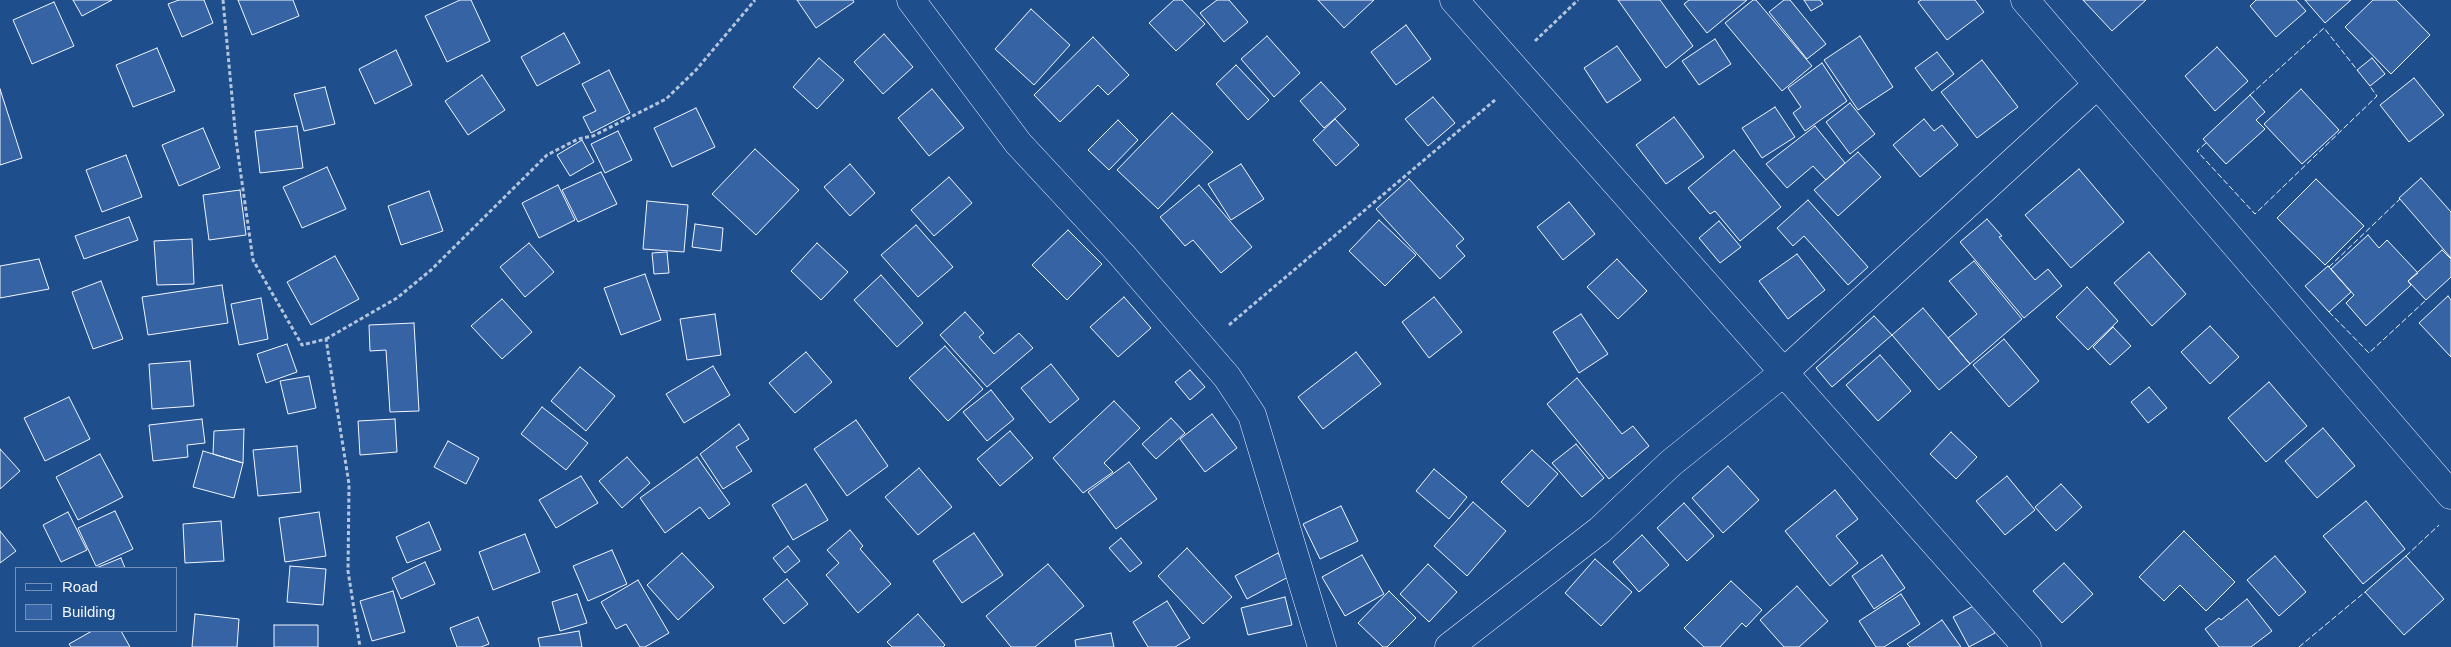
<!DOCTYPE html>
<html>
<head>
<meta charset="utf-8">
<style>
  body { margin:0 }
  #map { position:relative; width:2451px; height:647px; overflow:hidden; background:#1f4e8c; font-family:Arial,sans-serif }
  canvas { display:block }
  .legend { position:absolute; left:15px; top:567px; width:162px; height:65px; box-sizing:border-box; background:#1f4e8c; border:1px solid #7391ba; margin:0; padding:6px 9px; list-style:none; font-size:15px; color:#f2f6ff }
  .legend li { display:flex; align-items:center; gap:10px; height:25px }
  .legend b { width:25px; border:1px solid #7391ba }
</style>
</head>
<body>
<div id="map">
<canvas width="2451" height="647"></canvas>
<ul class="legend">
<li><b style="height:6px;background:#1f4e8c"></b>Road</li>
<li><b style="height:14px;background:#3563a3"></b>Building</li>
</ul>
</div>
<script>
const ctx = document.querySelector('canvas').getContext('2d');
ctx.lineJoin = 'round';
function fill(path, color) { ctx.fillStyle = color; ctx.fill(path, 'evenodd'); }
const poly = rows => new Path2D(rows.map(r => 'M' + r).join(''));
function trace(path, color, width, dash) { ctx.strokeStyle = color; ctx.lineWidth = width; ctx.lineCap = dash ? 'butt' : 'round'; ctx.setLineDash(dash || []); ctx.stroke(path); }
const building = poly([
  [73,0,112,0,82,16,73,0],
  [179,0,204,0,213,23,182,37,168,4,179,0],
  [238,0,293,0,299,16,252,35,238,0],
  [460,0,471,0,490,41,447,62,425,16,460,0],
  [797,0,853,0,854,2,816,28,797,0],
  [1174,0,1182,0,1205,24,1176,51,1149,23,1174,0],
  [1217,0,1229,0,1248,22,1224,42,1200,13,1217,0],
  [1318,0,1374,0,1344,28,1318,0],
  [1618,0,1660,0,1693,46,1666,68,1618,0],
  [1689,0,1747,0,1707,33,1684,4,1689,0],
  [1753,0,1756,0,1812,66,1782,91,1725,23,1753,0],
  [1784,0,1790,0,1826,44,1807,59,1769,12,1784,0],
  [1804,0,1820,0,1823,4,1811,11,1804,0],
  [1921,0,1975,0,1984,12,1947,40,1918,2,1921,0],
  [2083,0,2146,0,2112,31,2083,0],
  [2256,0,2296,0,2306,11,2276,37,2250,6,2256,0],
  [2305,0,2351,0,2325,23,2305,0],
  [2373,0,2396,0,2430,35,2391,74,2345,27,2373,0],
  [54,2,74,46,32,64,13,20,54,2],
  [1031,9,1070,45,1034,85,995,49,1031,9],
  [1406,25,1431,59,1396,85,1371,52,1406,25],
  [564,33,580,63,537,86,521,57,564,33],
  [884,34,913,67,883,94,854,62,884,34],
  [1267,36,1300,73,1274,97,1241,59,1267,36],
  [1860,36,1893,87,1858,110,1824,60,1860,36],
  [1093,37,1129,75,1108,95,1098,85,1060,122,1034,95,1093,37],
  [1715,39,1731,64,1699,85,1682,61,1715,39],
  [1617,46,1641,80,1607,103,1584,68,1617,46],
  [2217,47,2248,81,2215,111,2185,76,2217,47],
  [157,48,175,91,133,107,116,65,157,48],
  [396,50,412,85,375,104,359,69,396,50],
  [1937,52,1954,74,1932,91,1915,68,1937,52],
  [819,58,844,80,817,109,793,87,819,58],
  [2372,58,2385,74,2370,86,2357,70,2372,58],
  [1982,60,2018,107,1977,138,1941,92,1982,60],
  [1822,63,1847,101,1805,131,1793,113,1801,107,1788,88,1822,63],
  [1236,65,1269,100,1248,120,1216,84,1236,65],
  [609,70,630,113,591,133,583,117,596,111,582,84,609,70],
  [482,75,505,110,468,135,445,101,482,75],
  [2414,78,2444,115,2409,142,2380,105,2414,78],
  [1321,82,1346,109,1324,128,1300,101,1321,82],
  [325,87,335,124,304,131,294,94,325,87],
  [0,89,22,158,0,165,0,89],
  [932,89,964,128,929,156,898,118,932,89],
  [2301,89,2339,130,2302,164,2264,124,2301,89],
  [2250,95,2265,112,2256,120,2265,129,2226,164,2203,139,2250,95],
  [1433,97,1455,123,1428,146,1405,119,1433,97],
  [1850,103,1875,134,1850,154,1826,122,1850,103],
  [1775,107,1795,137,1762,158,1742,128,1775,107],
  [696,108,715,147,672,167,654,128,696,108],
  [1172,113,1213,152,1158,209,1117,170,1172,113],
  [1674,117,1704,157,1666,184,1636,145,1674,117],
  [1335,119,1359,145,1336,166,1313,140,1335,119],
  [1924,119,1934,131,1942,125,1958,145,1920,177,1893,145,1924,119],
  [1118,120,1138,140,1109,170,1088,150,1118,120],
  [297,126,303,168,260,173,255,131,297,126],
  [1815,126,1845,163,1826,180,1813,166,1787,188,1766,164,1815,126],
  [203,128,220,168,179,186,162,145,203,128],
  [618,131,632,160,605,173,591,144,618,131],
  [582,140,594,162,570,176,557,155,582,140],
  [755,149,799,190,756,235,712,194,755,149],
  [1734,150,1781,207,1740,241,1715,211,1710,214,1688,188,1734,150],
  [1858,152,1881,177,1838,216,1814,190,1858,152],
  [126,155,142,197,102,212,86,170,126,155],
  [850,164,875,193,850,216,824,187,850,164],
  [1241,164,1264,199,1231,220,1208,184,1241,164],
  [327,167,346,209,302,228,283,187,327,167],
  [2079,169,2124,222,2071,268,2025,215,2079,169],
  [601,172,617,204,578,222,562,190,601,172],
  [949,177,972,203,934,236,911,210,949,177],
  [2421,178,2451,212,2451,258,2399,198,2421,178],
  [1409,179,1464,239,1456,246,1465,256,1440,279,1376,209,1409,179],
  [2316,179,2364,226,2325,265,2277,218,2316,179],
  [558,185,575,220,539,238,522,203,558,185],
  [1199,185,1252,247,1221,273,1193,240,1185,246,1160,217,1199,185],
  [240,190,246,235,209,240,203,195,240,190],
  [429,191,443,231,401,245,388,206,429,191],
  [1808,200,1868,267,1848,285,1804,236,1793,246,1777,228,1808,200],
  [647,201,688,205,684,252,643,249,647,201],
  [1569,202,1595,234,1563,260,1537,227,1569,202],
  [129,217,138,240,84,259,75,236,129,217],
  [1987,219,2002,236,1999,237,2035,280,2048,269,2062,286,2024,318,1960,242,1987,219],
  [1379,220,1416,255,1385,286,1349,251,1379,220],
  [1719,221,1741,247,1720,263,1699,238,1719,221],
  [695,224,723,228,721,251,692,247,695,224],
  [916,225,953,267,918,297,881,255,916,225],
  [1068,230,1102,264,1067,300,1032,265,1068,230],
  [2368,235,2379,248,2387,240,2418,273,2408,281,2411,285,2366,326,2346,303,2354,295,2331,269,2368,235],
  [192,239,194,284,157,285,154,241,192,239],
  [529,243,554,272,525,297,500,267,529,243],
  [817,243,848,272,821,300,791,271,817,243],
  [2442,250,2451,259,2451,277,2426,300,2408,281,2442,250],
  [667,252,669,273,654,274,652,253,667,252],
  [2149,252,2186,294,2152,326,2114,283,2149,252],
  [1797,254,1825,290,1788,319,1759,281,1797,254],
  [335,256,359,299,311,325,287,282,335,256],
  [39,259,49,289,0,298,0,266,39,259],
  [1617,259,1647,291,1618,319,1587,287,1617,259],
  [1974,261,2022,319,1970,364,1948,338,1977,314,1949,281,1974,261],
  [2328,266,2351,292,2329,312,2305,286,2328,266],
  [645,274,661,320,621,335,604,288,645,274],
  [881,275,923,323,897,347,854,300,881,275],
  [101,281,123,339,93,349,72,292,101,281],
  [222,285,228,323,148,335,142,297,222,285],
  [2087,287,2118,321,2088,350,2056,317,2087,287],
  [2448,296,2451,300,2451,357,2419,323,2448,296],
  [1124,297,1151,328,1118,357,1090,327,1124,297],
  [1434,297,1462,332,1429,358,1402,322,1434,297],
  [261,298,268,339,239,345,231,304,261,298],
  [502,299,532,332,502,359,471,326,502,299],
  [1923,308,1970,364,1939,390,1892,335,1923,308],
  [965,312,984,333,979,337,994,354,1019,333,1033,348,987,387,940,335,965,312],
  [715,314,721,355,687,360,680,319,715,314],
  [1581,314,1608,354,1579,373,1553,332,1581,314],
  [1874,316,1892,335,1832,387,1816,368,1874,316],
  [414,323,419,411,390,412,386,350,370,351,369,325,414,323],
  [2210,326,2239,357,2210,384,2181,352,2210,326],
  [2113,327,2131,346,2110,365,2093,347,2113,327],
  [2004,339,2039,381,2009,407,1973,365,2004,339],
  [287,344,297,372,266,383,257,354,287,344],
  [945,346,983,389,948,421,909,378,945,346],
  [806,352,832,382,795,413,769,383,806,352],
  [1356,352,1381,384,1323,429,1298,397,1356,352],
  [1880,355,1911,391,1878,421,1846,385,1880,355],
  [190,361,194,406,152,409,149,364,190,361],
  [1051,364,1079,399,1050,423,1021,388,1051,364],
  [713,366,730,395,684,423,666,394,713,366],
  [580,367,615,396,586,431,551,401,580,367],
  [1190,370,1205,387,1190,400,1175,382,1190,370],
  [309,376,316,408,288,414,280,381,309,376],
  [1577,378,1622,434,1633,426,1649,446,1609,479,1547,404,1577,378],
  [2269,382,2307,426,2266,462,2228,418,2269,382],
  [2149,387,2167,408,2148,423,2131,402,2149,387],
  [991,390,1014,419,987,441,963,412,991,390],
  [69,397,90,439,45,461,24,418,69,397],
  [1114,401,1140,428,1104,463,1113,472,1083,493,1053,458,1114,401],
  [542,407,588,443,566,470,521,434,542,407],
  [1212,414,1237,448,1205,472,1180,439,1212,414],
  [1171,418,1185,433,1156,459,1142,444,1171,418],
  [202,419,205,443,187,445,188,457,153,461,149,425,202,419],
  [395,419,397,452,360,455,358,421,395,419],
  [856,420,888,466,847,496,814,449,856,420],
  [739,424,749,439,736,447,752,471,723,489,700,454,739,424],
  [2323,428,2355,466,2317,498,2285,461,2323,428],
  [244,429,243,463,213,454,214,431,244,429],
  [1010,431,1033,458,1000,486,977,459,1010,431],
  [1951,432,1977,457,1956,479,1930,454,1951,432],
  [448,441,479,458,466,484,434,467,448,441],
  [1576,444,1604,478,1582,497,1552,463,1576,444],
  [297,446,301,492,258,496,253,450,297,446],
  [0,449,20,471,0,489,0,449],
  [1532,450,1558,474,1528,507,1501,482,1532,450],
  [203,451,243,463,234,498,193,487,203,451],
  [100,454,123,497,78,520,56,477,100,454],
  [627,457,650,483,622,508,599,481,627,457],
  [697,457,730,504,709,519,700,507,665,533,640,498,697,457],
  [1129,462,1157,499,1116,529,1088,492,1129,462],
  [1728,466,1759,500,1723,533,1692,498,1728,466],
  [919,468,952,507,918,535,885,497,919,468],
  [1434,469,1467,497,1449,519,1416,491,1434,469],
  [581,476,598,503,556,528,539,500,581,476],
  [2007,476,2035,510,2005,535,1976,501,2007,476],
  [806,484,828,520,793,540,772,505,806,484],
  [2061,484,2082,507,2056,531,2035,507,2061,484],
  [1835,490,1858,519,1836,536,1858,563,1830,586,1785,531,1835,490],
  [2366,501,2405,549,2363,584,2323,536,2366,501],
  [1473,502,1506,531,1467,576,1434,546,1473,502],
  [1684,503,1714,536,1687,561,1657,528,1684,503],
  [1341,506,1358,541,1320,559,1303,524,1341,506],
  [115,511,133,549,96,566,78,528,115,511],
  [68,512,87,550,61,562,43,525,68,512],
  [319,512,326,556,285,562,279,518,319,512],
  [221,521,224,561,185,563,183,524,221,521],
  [429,522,441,550,407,563,396,537,429,522],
  [850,530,863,546,860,549,891,584,858,613,826,575,839,563,827,550,850,530],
  [0,531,16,551,0,563,0,531],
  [2184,531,2235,582,2206,611,2180,585,2164,601,2139,577,2184,531],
  [974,533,1003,575,962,603,933,561,974,533],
  [525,534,540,572,493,590,479,552,525,534],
  [1642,535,1669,565,1639,592,1613,562,1642,535],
  [1121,538,1142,563,1130,572,1109,548,1121,538],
  [788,546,800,561,785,573,773,558,788,546],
  [1187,548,1232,597,1203,624,1158,576,1187,548],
  [612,550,627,584,588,601,573,566,612,550],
  [682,553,714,587,678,620,647,585,682,553],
  [1278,553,1290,576,1247,599,1235,576,1278,553],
  [1362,555,1384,594,1345,616,1322,577,1362,555],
  [1882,555,1905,588,1874,609,1852,576,1882,555],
  [2275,556,2306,592,2279,616,2247,580,2275,556],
  [2406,556,2444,599,2404,635,2365,592,2406,556],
  [121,558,125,568,96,568,121,558],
  [1595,559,1632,592,1601,626,1565,593,1595,559],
  [425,562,435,584,401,599,392,578,425,562],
  [2064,563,2093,594,2062,623,2033,591,2064,563],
  [1048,564,1084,606,1035,647,1011,647,986,616,1048,564],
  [1428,564,1457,592,1429,622,1400,594,1428,564],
  [290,566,326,569,323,605,287,602,290,566],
  [787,579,808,604,784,624,763,599,787,579],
  [638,580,669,633,645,647,640,647,626,624,616,629,601,602,638,580],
  [1731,581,1762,610,1746,627,1742,623,1720,647,1704,647,1684,628,1731,581],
  [1797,586,1828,621,1799,647,1784,647,1760,620,1797,586],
  [393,591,405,632,372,641,360,601,393,591],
  [1389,591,1416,618,1387,647,1383,647,1358,623,1389,591],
  [577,594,587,623,560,631,552,602,577,594],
  [1901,594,1920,624,1884,647,1876,647,1859,621,1901,594],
  [1285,597,1292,625,1248,635,1241,608,1285,597],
  [2247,599,2272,631,2251,647,2219,647,2205,629,2219,618,2221,620,2247,599],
  [1167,601,1190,638,1175,647,1148,647,1133,622,1167,601],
  [1979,603,1995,633,1969,647,1953,617,1979,603],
  [195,614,239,619,237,647,192,647,195,614],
  [918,614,945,645,943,647,892,647,887,642,918,614],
  [478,617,489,644,481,647,457,647,450,628,478,617],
  [1942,620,1961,647,1910,647,1907,644,1942,620],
  [274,625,318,625,318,647,274,647,274,625],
  [92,631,121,631,130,647,71,647,69,644,92,631],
  [579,631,582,647,540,647,538,638,579,631],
  [1111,633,1114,647,1076,647,1075,640,1111,633]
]);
const path = poly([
  [223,0,236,140,253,260,302,345,326,339,349,484,348,571,360,647],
  [1535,41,1578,0],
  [1229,325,1495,100],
  [326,339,397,298,431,270,547,155,578,139,593,136,666,99,696,70,755,0]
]);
const minor = poly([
  [911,0,1018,143,1122,255,1227,377,1252,415,1322,647],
  [1454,0,2027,647],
  [2025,0,2451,495],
  [1449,647,1600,530,1671,463,1783,373,2097,85]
]);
const fence = poly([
  [2250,95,2324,28,2358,71],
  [2206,143,2197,151,2255,214,2377,96,2369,85],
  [2329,267,2400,199],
  [2329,312,2369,353,2426,300],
  [2406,556,2439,525],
  [2299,647,2365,592]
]);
fill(building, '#3563a3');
trace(building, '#f2f6ff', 1);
trace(minor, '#f2f6ff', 29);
trace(path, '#b3c4dc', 3, [4, 2.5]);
trace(minor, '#1f4e8c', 28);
trace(fence, '#f2f6ff', 1, [6, 2.5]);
</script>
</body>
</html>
